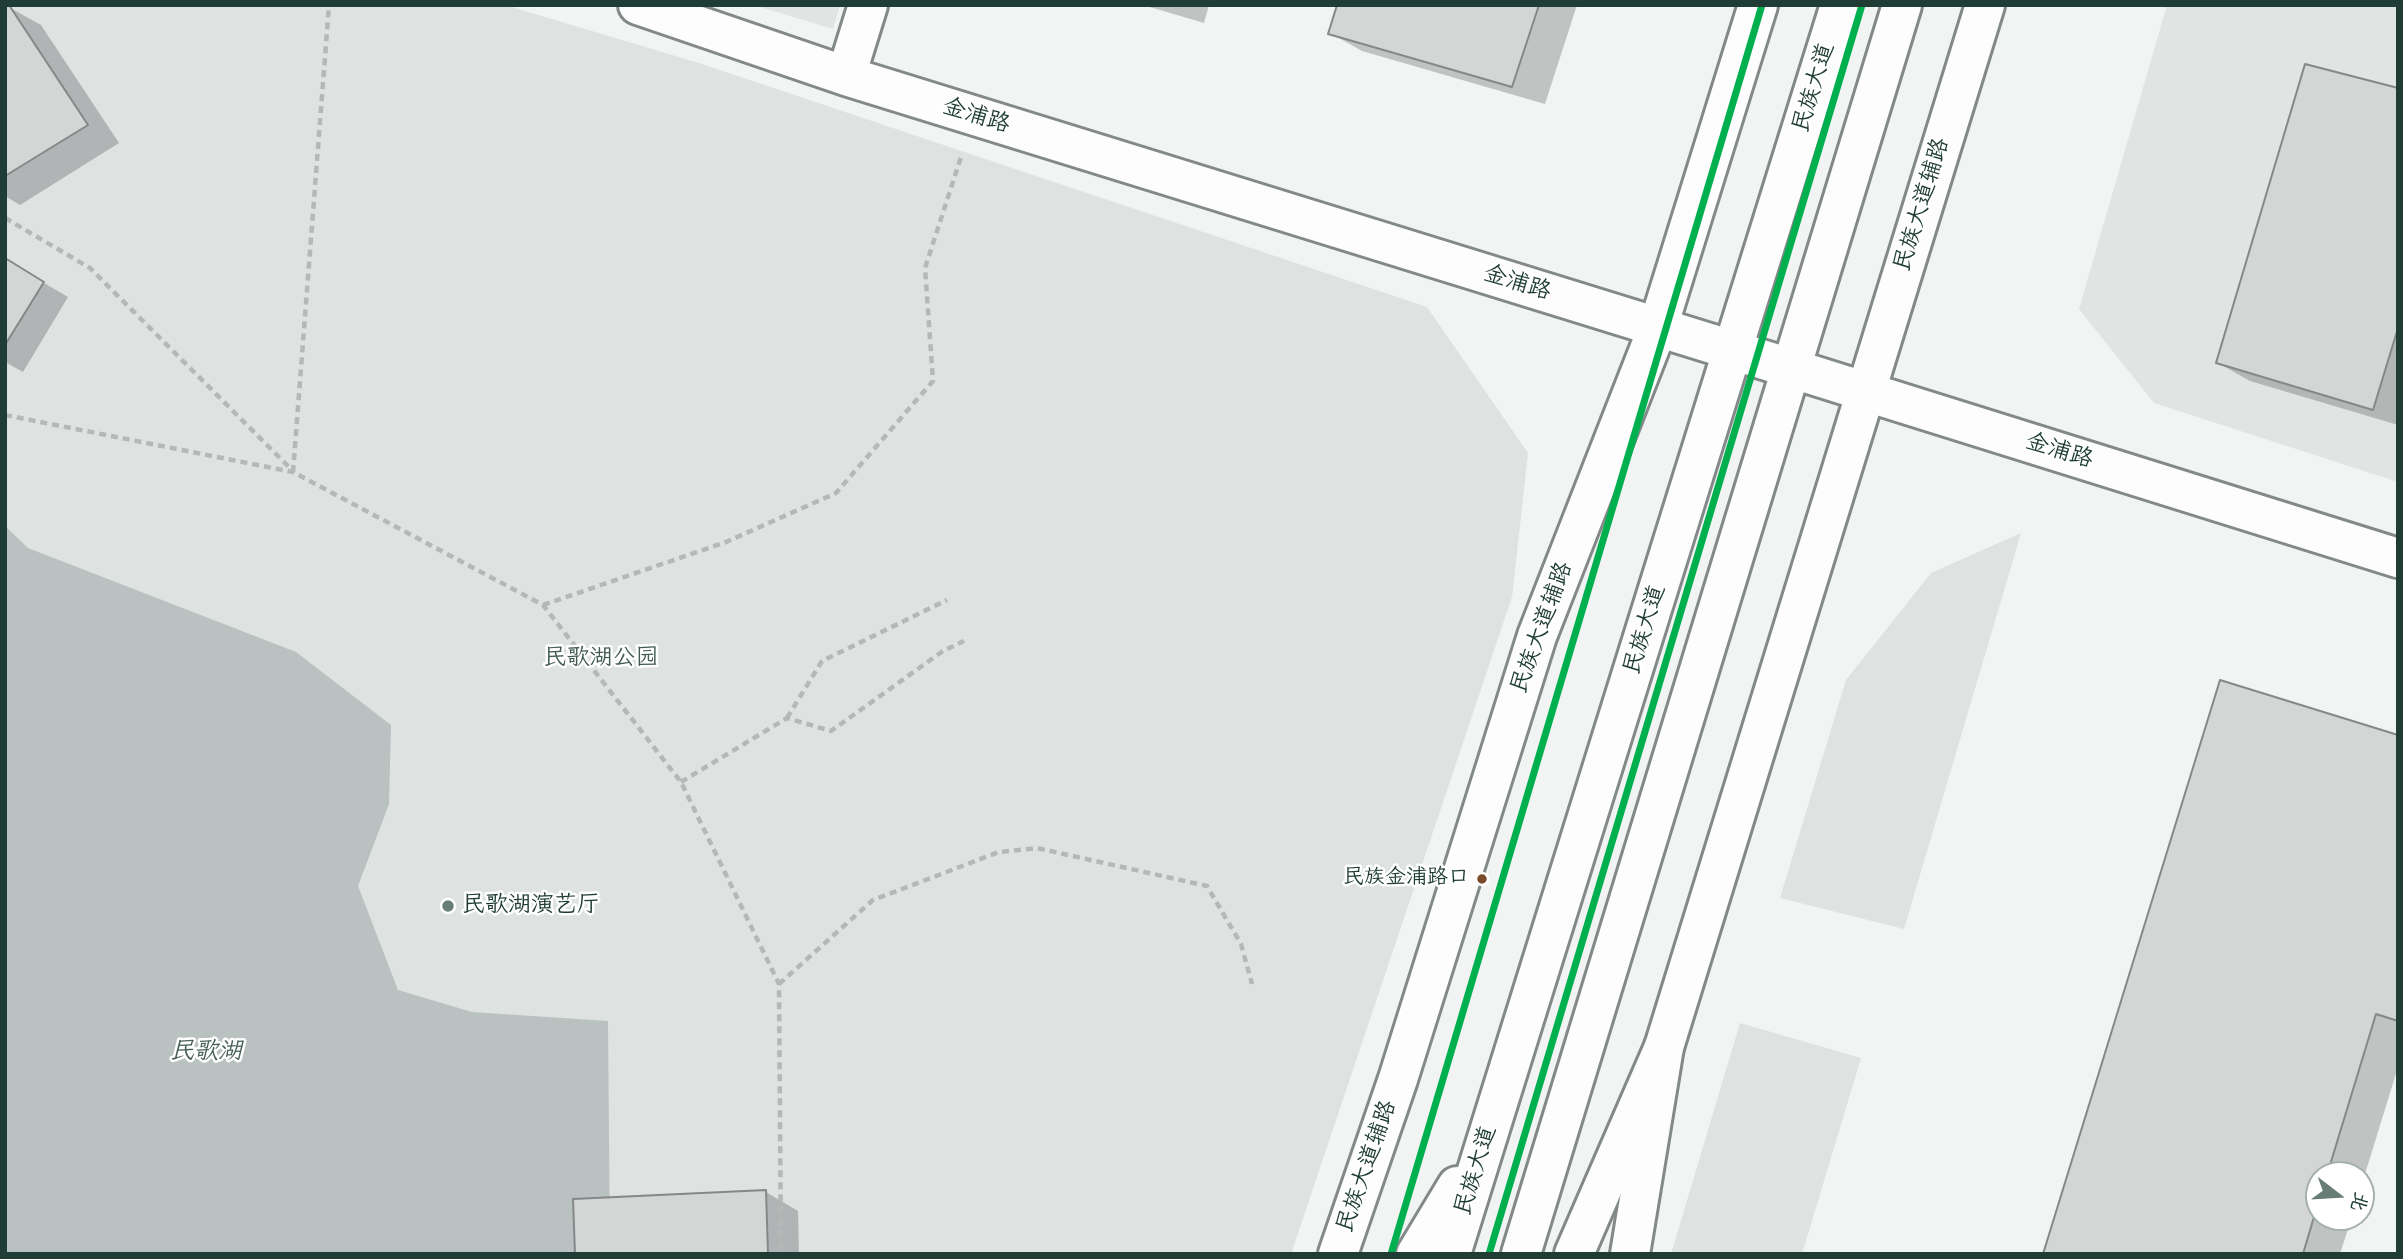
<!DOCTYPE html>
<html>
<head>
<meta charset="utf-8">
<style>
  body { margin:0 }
  #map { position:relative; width:2403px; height:1259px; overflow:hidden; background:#f2f3f3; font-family:Mynerve,"LXGW WenKai TC",sans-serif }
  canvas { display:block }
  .frame { position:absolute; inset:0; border:7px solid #1f3d34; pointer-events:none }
  .north { position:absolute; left:2305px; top:1161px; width:70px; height:70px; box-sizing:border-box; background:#fff; border:2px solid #a5b1ae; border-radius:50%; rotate:107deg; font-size:19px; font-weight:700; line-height:28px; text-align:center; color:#1f3d34 }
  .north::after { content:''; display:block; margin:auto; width:24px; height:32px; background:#697d77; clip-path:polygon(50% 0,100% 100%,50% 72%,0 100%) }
</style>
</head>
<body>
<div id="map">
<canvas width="2403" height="1259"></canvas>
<div class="frame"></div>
<div class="north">北</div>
</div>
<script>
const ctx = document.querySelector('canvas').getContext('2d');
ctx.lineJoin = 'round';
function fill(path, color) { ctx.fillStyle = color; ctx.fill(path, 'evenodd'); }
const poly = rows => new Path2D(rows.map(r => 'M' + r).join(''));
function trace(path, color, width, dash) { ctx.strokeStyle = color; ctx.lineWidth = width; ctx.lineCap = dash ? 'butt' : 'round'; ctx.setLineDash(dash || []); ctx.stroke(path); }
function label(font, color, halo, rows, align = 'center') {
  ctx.font = font + ' Mynerve,"LXGW WenKai TC",sans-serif'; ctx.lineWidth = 5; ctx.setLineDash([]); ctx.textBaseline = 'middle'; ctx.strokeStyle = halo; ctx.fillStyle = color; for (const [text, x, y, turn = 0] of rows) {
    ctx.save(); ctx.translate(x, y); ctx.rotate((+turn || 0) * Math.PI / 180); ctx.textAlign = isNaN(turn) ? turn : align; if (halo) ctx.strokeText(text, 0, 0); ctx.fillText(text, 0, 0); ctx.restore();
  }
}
const built = poly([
  [754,5,840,5,833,29],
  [2167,5,2398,5,2398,482,2154,403,2079,309]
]);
const green = poly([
  [5,5,505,5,699,63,1427,307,1528,453,1512,597,1291,1254,5,1254],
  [2021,533,1904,929,1780,898,1846,680,1931,573],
  [1740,1023,1861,1058,1802,1254,1671,1254]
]);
const water = poly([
  [5,526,28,548,296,652,391,725,389,804,358,886,398,990,472,1012,608,1021,610,1254,5,1254]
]);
const shadow = poly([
  [5,5,41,25,119,143,20,205,5,196],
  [1143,5,1209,5,1204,23],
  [1339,5,1577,5,1545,104,1362,51,1330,33],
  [2398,90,2398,425,2250,381,2218,363],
  [5,260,68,297,23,372,5,362],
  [2398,737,2398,1067,2361,1187,2361,1175,2319,1175,2319,1217,2352,1217,2340,1254,2045,1254],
  [766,1192,798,1211,799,1254,577,1254]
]);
const building = poly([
  [5,5,9,5,88,125,5,176,5,5],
  [1337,5,1539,5,1512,87,1328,34,1337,5],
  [2305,64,2398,88,2398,328,2373,410,2216,363,2305,64],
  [5,258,44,282,5,345,5,258],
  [2220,680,2398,735,2398,1021,2376,1014,2327,1175,2319,1175,2319,1200,2303,1254,2043,1254,2220,680],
  [766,1190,768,1254,575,1254,573,1199,766,1190]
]);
const path = poly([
  [5,218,90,268,293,471],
  [5,415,293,472,543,605,681,782,779,984,781,1254],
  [293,472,329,5],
  [543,605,726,542,836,493,933,381,925,268,962,154],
  [787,718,822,661,947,600],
  [681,782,787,718,831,731,943,651,964,641],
  [779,984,873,900,999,852,1037,848,1207,886,1241,944,1252,984]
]);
const minor = poly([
  [638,5,846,76,1790,368],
  [846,76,868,5]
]);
const tertiary = poly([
  [1338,1254,1398,1079,1537,636,1658,327,1758,5],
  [1630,1254,1664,1047,1985,5]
]);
const secondary = poly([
  [1790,368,2398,558]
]);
const trunk = poly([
  [1416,1254,1457,1186],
  [1451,1254,1840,5],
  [1521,1254,1902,5],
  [1574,1254,1664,1047]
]);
const metro1 = poly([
  [1391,1254,1762,5],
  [1489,1254,1862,5]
]);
const markers = [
  [1482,879,6,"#7a4b2a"],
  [448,906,7,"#697d77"]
];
const busNames = [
  ["民族金浦路口",1469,879]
];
const streetNames = [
  ["民族大道",1815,88,-73],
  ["金浦路",976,117,17],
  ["民族大道辅路",1923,205,-73],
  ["金浦路",1517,284,17],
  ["金浦路",2059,452,17],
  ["民族大道辅路",1543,628,-70],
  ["民族大道",1646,630,-73],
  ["民族大道辅路",1368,1167,-71],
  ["民族大道",1477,1171,-73]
];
const parkNames = [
  ["民歌湖公园",601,659]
];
const poiNames = [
  ["民歌湖演艺厅",462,906]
];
const waterNames = [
  ["民歌湖",206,1053]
];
fill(built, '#e0e4e3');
fill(green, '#dee2e1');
fill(water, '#b9c2c0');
fill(shadow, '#0003');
fill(building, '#d3d6d5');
trace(building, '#838988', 2);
trace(minor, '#838988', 44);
trace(tertiary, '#838988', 44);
trace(secondary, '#838988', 44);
trace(trunk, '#838988', 44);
trace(path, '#b4b8b7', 4.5, [7, 5]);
trace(minor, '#fdfdfd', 38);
trace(tertiary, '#fdfdfd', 38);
trace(secondary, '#fdfdfd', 38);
trace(trunk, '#fdfdfd', 38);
trace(metro1, '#00b04f', 7);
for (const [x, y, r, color] of markers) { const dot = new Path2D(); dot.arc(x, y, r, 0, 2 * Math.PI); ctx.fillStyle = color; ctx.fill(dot); trace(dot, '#fff', 2.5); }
label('21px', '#1f3d34', '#fff', busNames, 'right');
label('23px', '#1f3d34', '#fff', streetNames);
label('23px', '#425b54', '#fff', parkNames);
label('23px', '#1f3d34', '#fff', poiNames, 'left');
label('italic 24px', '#465f57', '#fff', waterNames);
</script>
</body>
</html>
